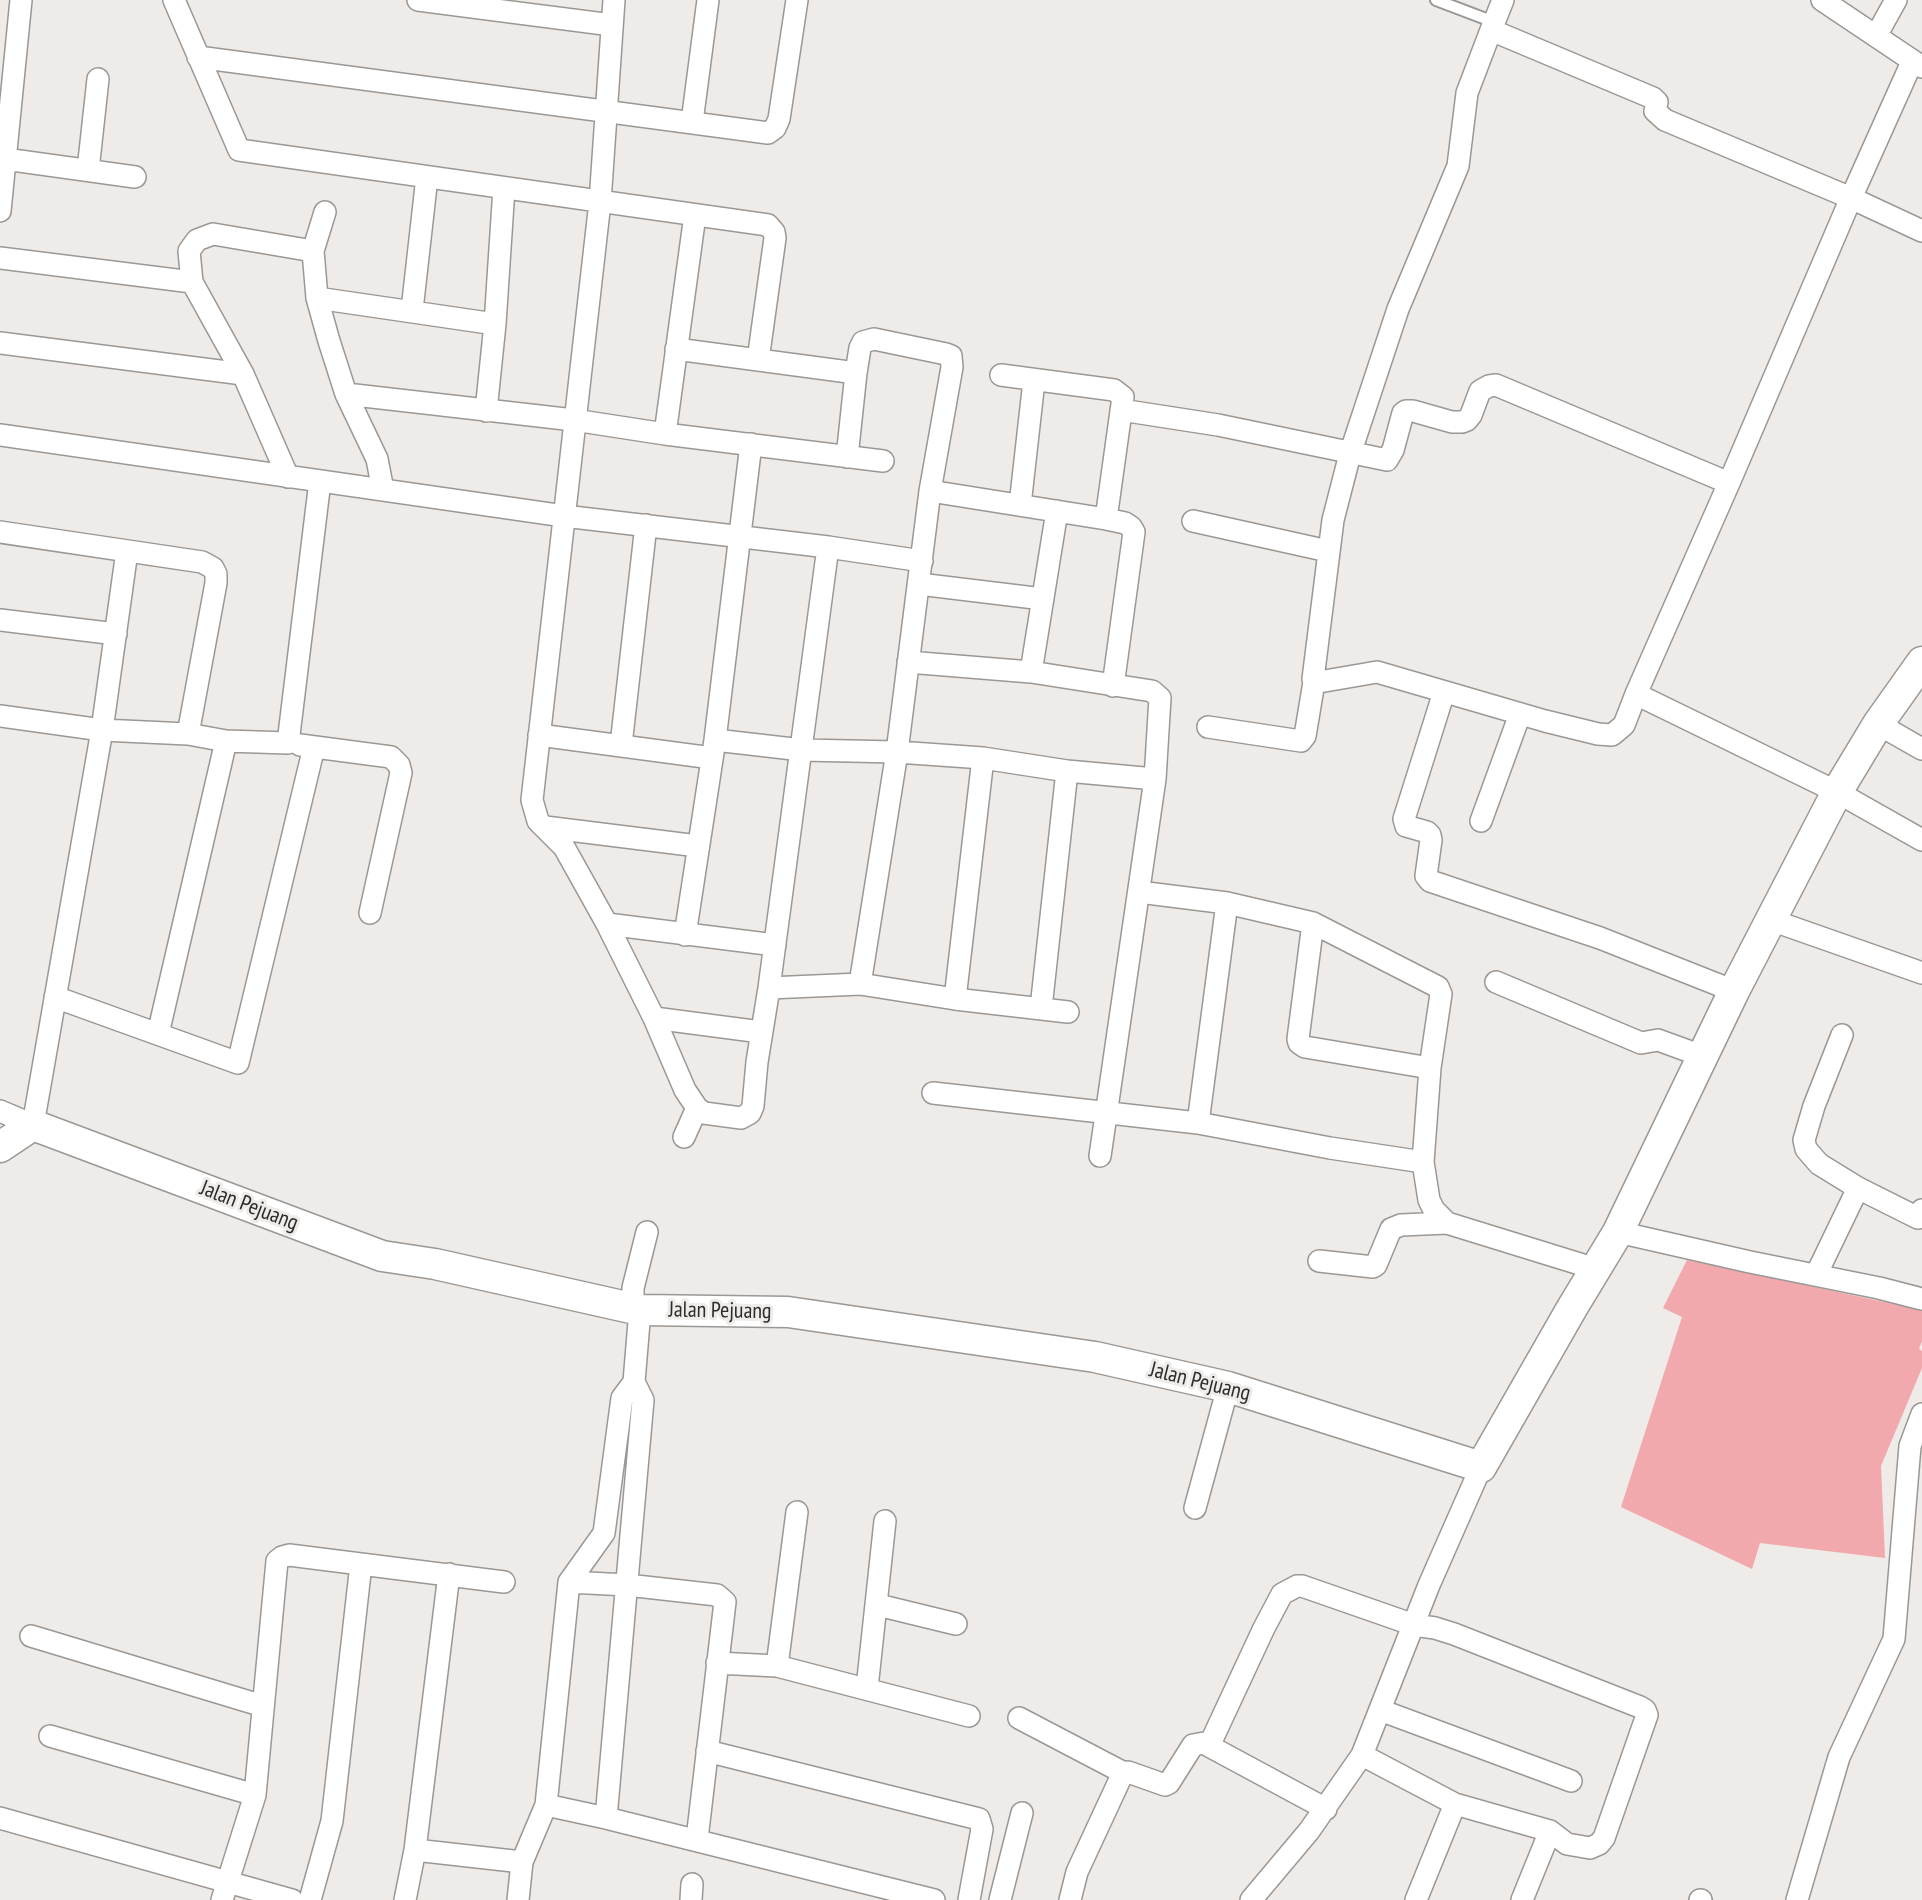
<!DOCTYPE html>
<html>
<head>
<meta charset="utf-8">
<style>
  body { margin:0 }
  canvas { display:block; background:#eeebe8 }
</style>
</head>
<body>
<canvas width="1922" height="1900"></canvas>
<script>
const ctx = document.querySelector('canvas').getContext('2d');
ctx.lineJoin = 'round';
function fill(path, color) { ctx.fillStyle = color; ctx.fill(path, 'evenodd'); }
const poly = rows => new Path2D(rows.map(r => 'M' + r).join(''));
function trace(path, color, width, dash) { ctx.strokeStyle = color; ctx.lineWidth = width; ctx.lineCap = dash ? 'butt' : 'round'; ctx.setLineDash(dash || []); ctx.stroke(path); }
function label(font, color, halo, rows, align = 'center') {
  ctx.font = font + ' "PT Sans Narrow",sans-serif'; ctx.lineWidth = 6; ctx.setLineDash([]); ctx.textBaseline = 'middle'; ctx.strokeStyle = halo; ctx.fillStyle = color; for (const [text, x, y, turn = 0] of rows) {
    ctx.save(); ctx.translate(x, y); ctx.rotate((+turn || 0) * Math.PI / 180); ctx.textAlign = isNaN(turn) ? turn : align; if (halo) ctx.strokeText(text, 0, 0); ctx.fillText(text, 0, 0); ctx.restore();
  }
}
const green = poly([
  [1687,1260,1922,1310,1922,1341,1919,1349,1922,1351,1922,1368,1881,1466,1885,1558,1760,1543,1752,1569,1621,1507,1682,1317,1663,1308]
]);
const lane = poly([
  [1436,0,1494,22]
]);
const street = poly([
  [174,0,239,150,768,225,774,232,775,238,758,360],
  [418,0,612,25],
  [614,0,600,202,532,800,538,821,564,847,607,924,654,1018,685,1090,697,1108,704,1113,741,1118,750,1113,753,1106,757,1062,769,988,828,547],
  [1503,0,1491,30,1653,98,1657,102,1655,111,1665,120,1851,198,1729,483],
  [1822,0,1922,67],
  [1491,30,1467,93,1458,166,1398,309,1350,454,1333,520,1313,679,1314,682,1319,682,1377,672,1545,721,1598,734,1612,735,1624,725,1636,694],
  [1876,36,1896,0],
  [198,57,768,133,775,128,779,119,797,0],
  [1912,62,1851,198,1922,231],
  [692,122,708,0],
  [5,159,135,177],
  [88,170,98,79],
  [0,211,21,0],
  [325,212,313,251,317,298,329,341,346,394,377,459,383,490],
  [0,258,192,282,243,374,288,477],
  [192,282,189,251,197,240,213,234,313,251],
  [317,298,495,324],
  [412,310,427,177],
  [0,343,243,374],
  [676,349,856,373],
  [1001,375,1114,390,1123,397,1106,519],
  [346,394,574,420,665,434,883,461],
  [1121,410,1218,425,1387,460,1393,450,1403,413,1406,411,1413,411,1452,422,1462,422,1467,420,1471,415,1480,391,1489,386,1496,385,1729,483,1636,694,1837,792,1922,840],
  [486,411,495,324,504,188],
  [665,434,695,215],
  [0,435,564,516,828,547,922,561],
  [847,457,856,373,860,348,863,342,874,339,946,354,951,356,952,367,930,491,897,752,860,984],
  [930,491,1106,519,1125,523,1131,527,1134,532,1113,686],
  [1020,505,1034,381],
  [1193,521,1328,551],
  [0,532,202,562,213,568,216,574,216,583,188,734],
  [919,584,1043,599],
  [0,620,116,634],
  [908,662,1031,672,1152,691,1160,698,1155,779,1100,1156],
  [1031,672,1057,511],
  [1444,692,1404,819,1406,826,1427,832,1430,835,1431,840,1426,876,1430,881,1600,938,1734,991],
  [0,716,102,730,188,734,226,741,288,743,320,481],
  [1878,724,1922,749],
  [1208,727,1301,741,1305,736,1314,682],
  [539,735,712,758],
  [715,740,802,750,897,752,983,758,1067,771,1155,779],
  [300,745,391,757,399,765,401,773,370,913],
  [621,745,646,525],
  [1481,821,1520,714],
  [545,827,698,846],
  [1139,892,1227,903,1313,923,1438,987,1441,994,1430,1068,1423,1162],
  [1771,920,1922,973],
  [1313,923,1298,1039,1299,1043,1305,1047,1430,1068],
  [607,924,775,945],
  [685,935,715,740,751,444],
  [1496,982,1641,1043,1658,1040,1702,1056],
  [769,988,860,984,955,999,1068,1012],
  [55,997,238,1063,314,747],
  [955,999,983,758],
  [1041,1008,1067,771],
  [654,1018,761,1032],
  [158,1034,226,741],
  [1842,1035,1814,1106,1804,1140,1806,1149,1819,1164,1858,1188,1918,1218,1922,1210],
  [933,1093,1198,1123,1330,1148,1423,1162,1429,1200,1434,1210,1447,1223,1596,1269],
  [0,1111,33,1125,102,730,127,551],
  [1198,1123,1227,903],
  [684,1137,697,1108],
  [1618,1232,1750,1262,1879,1288,1922,1299],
  [1319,1261,1373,1267,1376,1265,1391,1229,1401,1225,1447,1223],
  [1816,1275,1858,1188],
  [1195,1508,1228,1387],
  [569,1582,627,1585,717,1595,725,1602,697,1839],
  [878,1605,956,1624],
  [31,1636,263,1706],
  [717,1663,777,1666,969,1716],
  [777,1666,797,1512],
  [867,1688,885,1521],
  [1380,1710,1571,1781],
  [1019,1718,1124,1773],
  [50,1736,255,1795],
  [1209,1746,1326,1809],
  [707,1751,979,1819,982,1829,969,1900],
  [546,1805,569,1582,604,1533,622,1398,634,1382,640,1310,633,1300,633,1288,647,1232],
  [0,1818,292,1900],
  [606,1818,934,1900],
  [415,1850,522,1862],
  [222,1900,255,1795,277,1561,282,1557,289,1555,504,1582],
  [310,1900,332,1821,361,1564],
  [405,1900,415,1850,449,1574],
  [518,1900,522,1862,546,1805,606,1818,643,1400,634,1382],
  [691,1900,692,1884],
  [1000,1900,1022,1813],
  [1070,1900,1077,1872,1122,1775,1128,1772,1165,1785,1169,1783,1193,1745,1204,1743,1209,1746,1264,1628,1282,1594,1297,1586,1302,1586,1414,1625,1435,1628,1454,1634,1640,1707,1645,1710,1647,1715,1604,1838,1599,1844,1590,1848,1567,1844,1550,1831,1455,1804,1362,1755],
  [1251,1900,1309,1831,1362,1755,1429,1585,1481,1467],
  [1416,1900,1455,1804],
  [1522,1900,1550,1831],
  [1700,1900,1701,1900],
  [1797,1900,1839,1757,1894,1639,1910,1446,1922,1414]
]);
const secondary = poly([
  [0,1147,33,1125,382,1256,435,1264,640,1310,788,1312,1095,1357,1228,1387,1481,1467,1572,1308,1618,1232,1734,991,1837,792,1878,724,1922,662]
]);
const streetNames = [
  ["Jalan Pejuang",249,1206,21],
  ["Jalan Pejuang",720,1311,1],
  ["Jalan Pejuang",1200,1382,14]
];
fill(green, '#f1a9ae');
trace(lane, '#9b9794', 14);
trace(street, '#9b9794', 24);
trace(secondary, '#9b9794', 33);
trace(lane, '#fff', 10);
trace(street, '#fff', 21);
trace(secondary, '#fff', 30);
label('22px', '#2d2c2a', '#eeebe8', streetNames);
</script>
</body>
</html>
